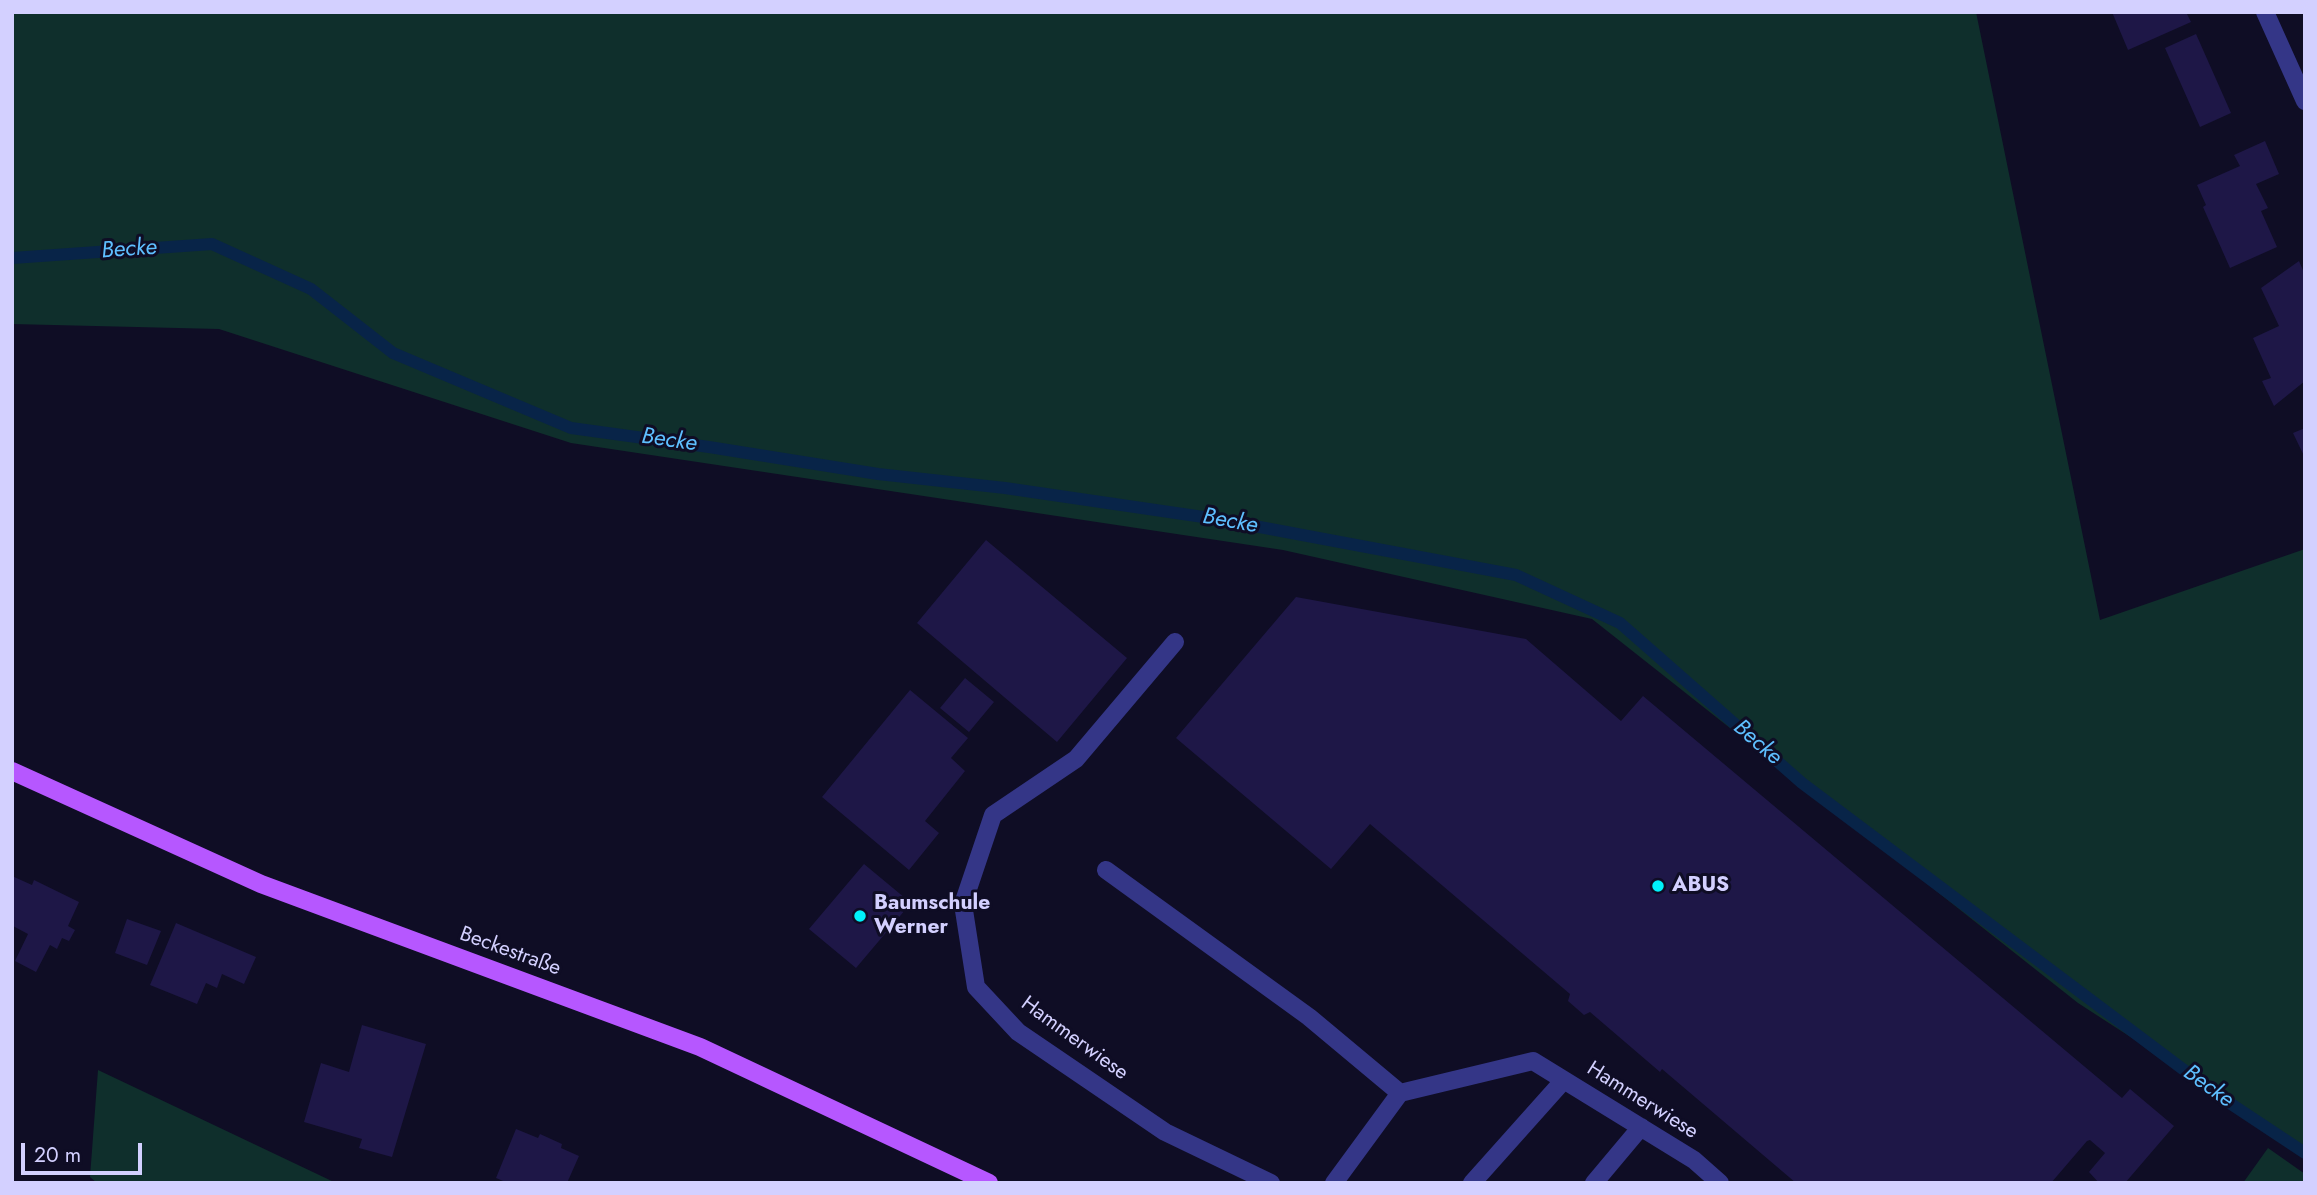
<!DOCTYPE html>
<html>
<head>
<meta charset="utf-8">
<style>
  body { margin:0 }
  #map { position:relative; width:2317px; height:1195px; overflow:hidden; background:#0f0d25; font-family:Jost,sans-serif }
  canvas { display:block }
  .frame { position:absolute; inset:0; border:14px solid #d3d0ff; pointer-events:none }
  .scale { position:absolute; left:21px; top:1143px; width:121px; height:32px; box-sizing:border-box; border:4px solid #d3d0ff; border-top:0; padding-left:9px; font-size:21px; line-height:24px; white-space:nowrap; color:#d3d0ff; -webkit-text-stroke:5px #0f0d25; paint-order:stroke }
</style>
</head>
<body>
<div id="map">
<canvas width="2317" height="1195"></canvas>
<div class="frame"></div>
<div class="scale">20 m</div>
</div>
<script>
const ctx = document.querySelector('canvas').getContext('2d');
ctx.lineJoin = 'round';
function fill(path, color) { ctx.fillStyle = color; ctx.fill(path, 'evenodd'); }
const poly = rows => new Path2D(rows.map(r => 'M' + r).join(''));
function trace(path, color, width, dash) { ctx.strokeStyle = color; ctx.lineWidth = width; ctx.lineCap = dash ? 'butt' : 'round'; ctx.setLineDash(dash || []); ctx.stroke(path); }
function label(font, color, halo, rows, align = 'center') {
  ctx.font = font + ' Jost,sans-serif'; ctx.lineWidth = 6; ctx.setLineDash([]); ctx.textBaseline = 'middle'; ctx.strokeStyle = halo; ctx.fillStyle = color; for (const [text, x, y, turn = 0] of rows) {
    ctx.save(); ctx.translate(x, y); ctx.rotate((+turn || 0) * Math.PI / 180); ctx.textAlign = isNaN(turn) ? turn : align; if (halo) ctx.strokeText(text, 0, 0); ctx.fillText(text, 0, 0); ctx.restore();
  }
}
const green = poly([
  [12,12,1976,12,2100,620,2305,549,2305,1150,2078,1003,1592,619,1283,550,571,443,219,329,12,324],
  [98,1070,336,1183,97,1183,90,1177],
  [2268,1148,2305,1174,2305,1183,2243,1183]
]);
const stream = poly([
  [12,258,212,244,311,289,393,353,571,428,709,447,878,474,1005,488,1217,519,1516,575,1620,623,1802,783,2216,1094,2305,1153]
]);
const building = poly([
  [2112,12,2186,12,2191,22,2128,50],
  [2196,34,2231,113,2200,127,2165,48],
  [2265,141,2279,174,2256,184,2268,208,2261,211,2277,247,2230,268,2203,207,2206,205,2197,185,2240,166,2234,155],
  [2299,261,2305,275,2305,381,2274,406,2262,381,2271,378,2253,338,2279,326,2261,288],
  [2305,428,2305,458,2293,433],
  [986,540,1127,658,1057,742,917,623],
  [1296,597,1526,639,1621,721,1643,696,2122,1098,2130,1089,2174,1126,2125,1183,2099,1183,2089,1172,2105,1153,2090,1140,2087,1141,2051,1183,1796,1183,1662,1069,1660,1072,1590,1012,1584,1015,1568,1001,1570,994,1370,824,1331,869,1176,738],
  [965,678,994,702,969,732,940,708],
  [910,690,968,738,951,758,965,771,925,821,939,833,909,870,822,797],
  [864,864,911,903,856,968,809,929],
  [12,876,32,885,34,880,79,902,68,926,75,930,69,941,62,938,57,949,50,945,36,972,15,961,28,934,13,926],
  [127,919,161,931,147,965,115,953],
  [176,923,256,957,244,984,222,974,217,988,206,983,197,1004,150,985],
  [362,1025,426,1044,392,1157,359,1148,362,1139,304,1122,321,1063,349,1072],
  [516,1129,538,1138,540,1134,562,1144,561,1148,579,1156,567,1183,508,1183,496,1178]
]);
const minor = poly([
  [2265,12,2305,101],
  [1175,642,1076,759,993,815,963,904,976,987,1018,1032,1165,1132,1271,1183],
  [1106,870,1309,1017,1400,1093],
  [1334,1183,1400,1093,1533,1061,1694,1160,1720,1183],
  [1472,1183,1564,1080],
  [1594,1183,1641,1127]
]);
const major = poly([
  [12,771,261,884,700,1047,989,1183]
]);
const markers = [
  [1658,886,7,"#00f2fb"],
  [860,916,7,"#00f2fb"]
];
const poiNames = [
  ["ABUS",1672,886],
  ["Baumschule",874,904],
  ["Werner",874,928]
];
const streetNames = [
  ["Beckestraße",510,952,20],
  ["Hammerwiese",1074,1039,36],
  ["Hammerwiese",1642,1101,32]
];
const waterNames = [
  ["Becke",129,250,-4],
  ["Becke",669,441,8],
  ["Becke",1230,522,10],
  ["Becke",1757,743,41],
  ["Becke",2208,1087,36]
];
fill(green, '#0f2f2c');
trace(stream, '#082448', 12);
fill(building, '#1e1747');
trace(minor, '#343687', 18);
trace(major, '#b657ff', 18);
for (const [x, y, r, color] of markers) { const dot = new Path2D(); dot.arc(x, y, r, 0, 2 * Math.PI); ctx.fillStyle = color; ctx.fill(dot); trace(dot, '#0f0d25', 2.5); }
label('bold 21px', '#d3d0ff', '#0f0d25', poiNames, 'left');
label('21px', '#d3d0ff', '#0f0d25', streetNames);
label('italic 23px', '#5ebfff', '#0f0d25', waterNames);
</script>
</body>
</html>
